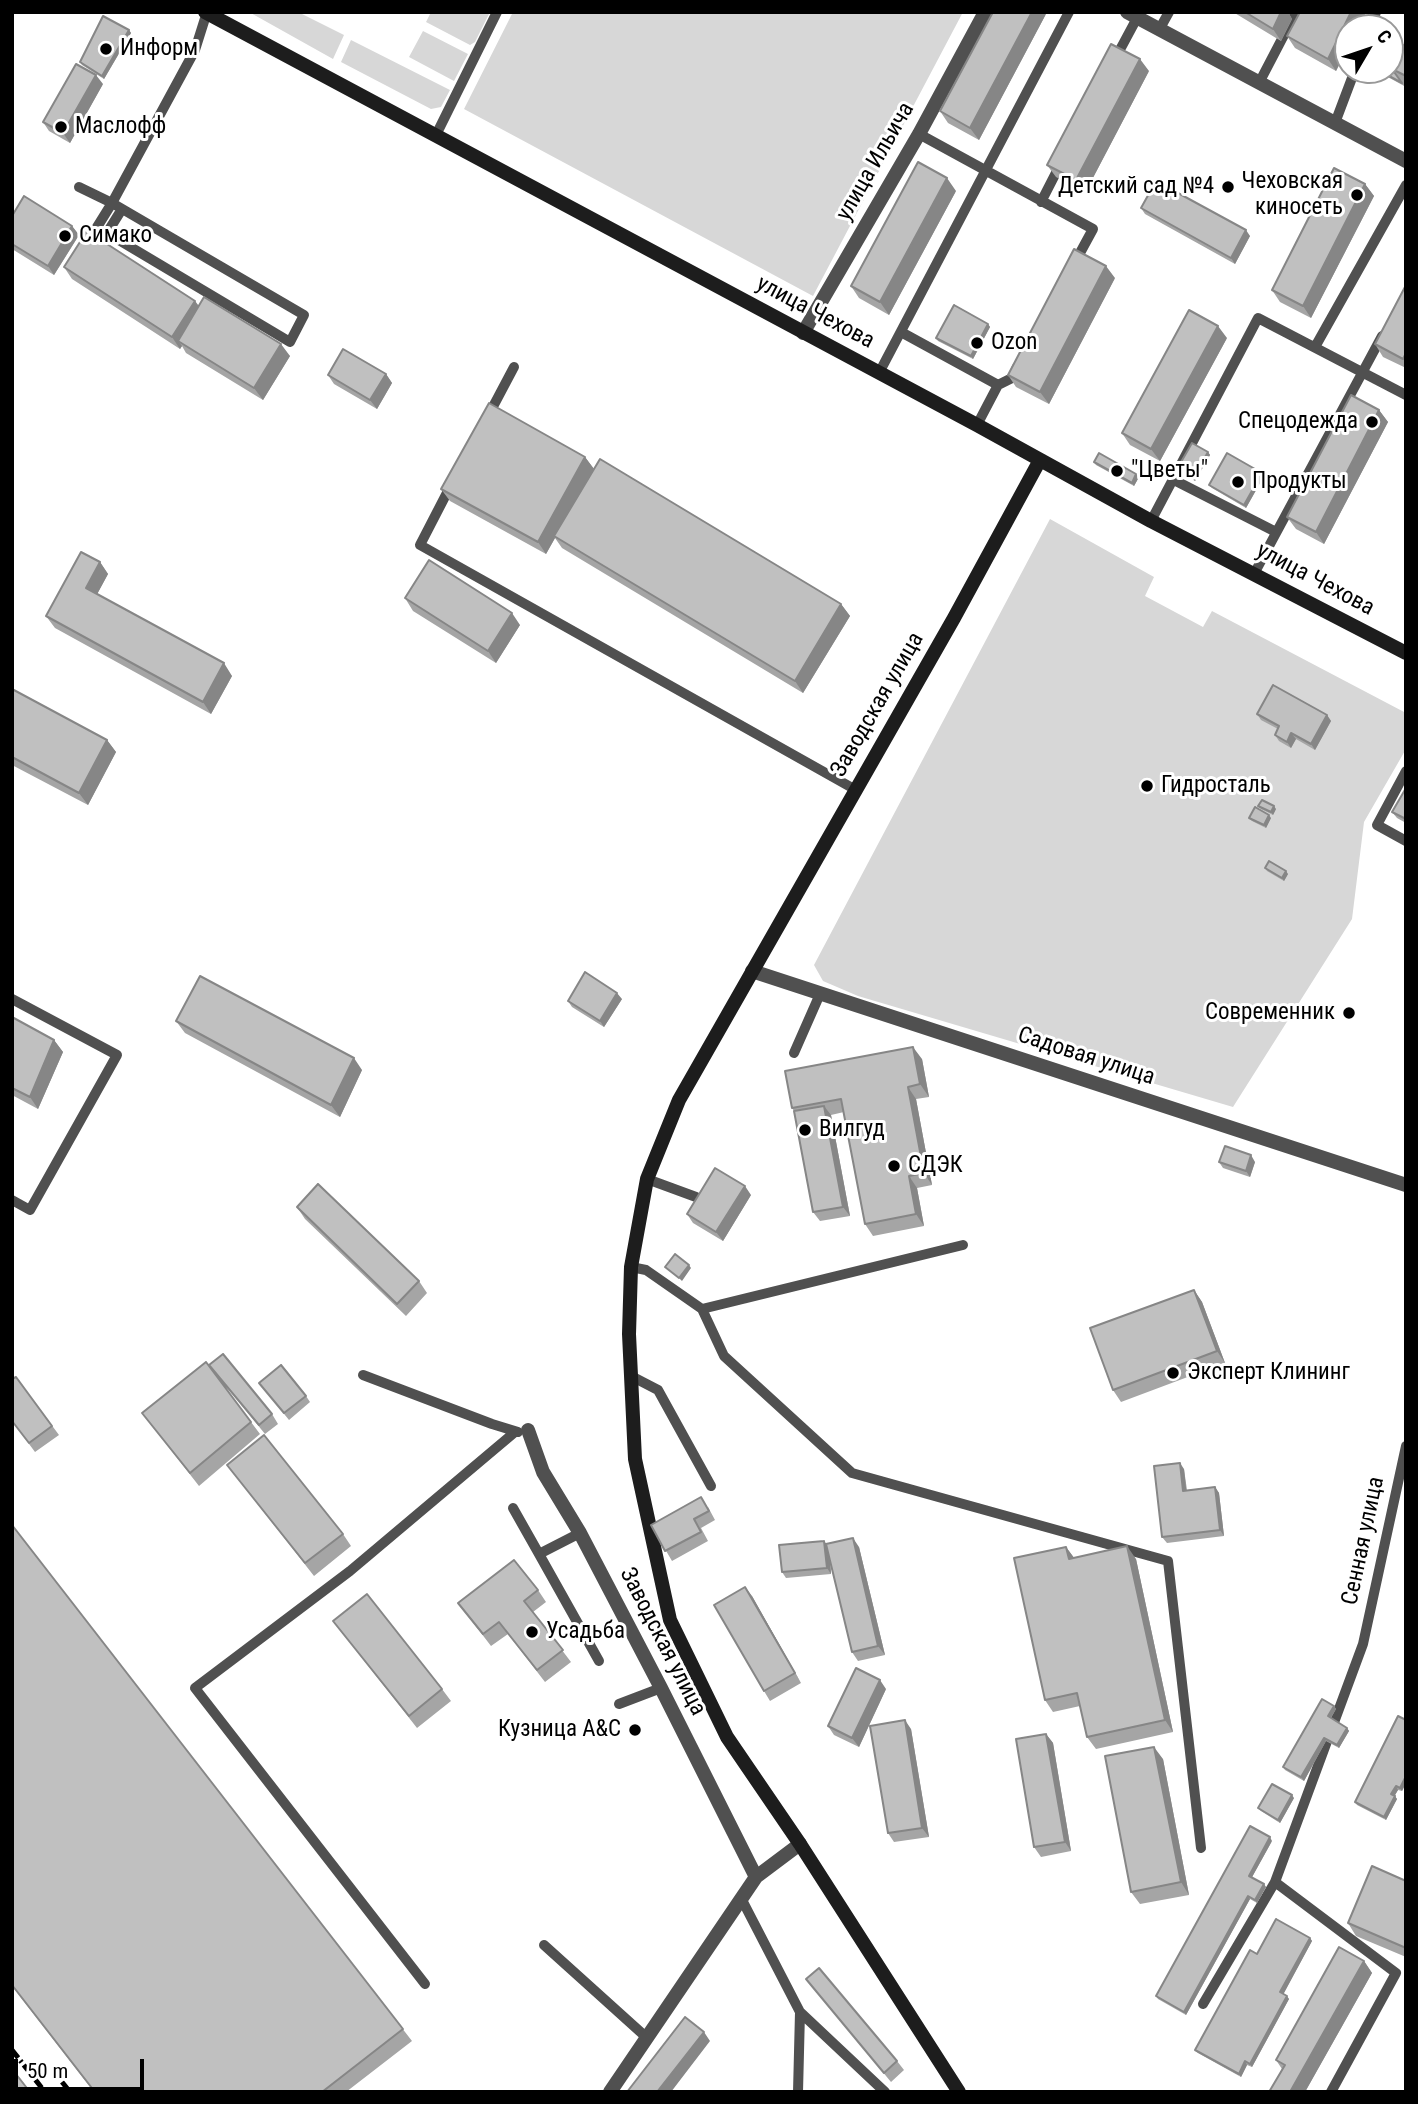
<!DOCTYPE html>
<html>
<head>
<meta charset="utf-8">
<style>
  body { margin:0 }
  #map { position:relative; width:1418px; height:2104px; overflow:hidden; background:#fff; font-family:"Roboto Condensed",sans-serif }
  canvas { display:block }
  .frame { position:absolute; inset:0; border:14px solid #000; pointer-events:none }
  .north { position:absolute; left:1334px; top:14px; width:70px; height:70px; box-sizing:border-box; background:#fff; border:2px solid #999; border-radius:50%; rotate:51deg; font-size:19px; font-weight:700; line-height:28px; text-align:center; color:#000 }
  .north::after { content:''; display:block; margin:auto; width:24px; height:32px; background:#000; clip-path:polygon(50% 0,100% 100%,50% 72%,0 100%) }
  .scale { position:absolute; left:14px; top:2059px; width:130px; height:32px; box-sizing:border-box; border:4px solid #000; border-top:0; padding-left:9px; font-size:21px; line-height:24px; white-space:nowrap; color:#000; -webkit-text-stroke:5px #fff; paint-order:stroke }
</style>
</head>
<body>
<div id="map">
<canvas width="1418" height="2104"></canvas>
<div class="frame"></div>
<div class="north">С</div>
<div class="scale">50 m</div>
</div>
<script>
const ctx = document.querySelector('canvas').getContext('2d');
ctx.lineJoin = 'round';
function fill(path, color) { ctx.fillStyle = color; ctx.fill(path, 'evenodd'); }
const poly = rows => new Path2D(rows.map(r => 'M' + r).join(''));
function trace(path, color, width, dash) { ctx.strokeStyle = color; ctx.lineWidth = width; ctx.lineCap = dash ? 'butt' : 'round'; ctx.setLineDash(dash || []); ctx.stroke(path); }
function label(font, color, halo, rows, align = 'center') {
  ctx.font = font + ' "Roboto Condensed",sans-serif'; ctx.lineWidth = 6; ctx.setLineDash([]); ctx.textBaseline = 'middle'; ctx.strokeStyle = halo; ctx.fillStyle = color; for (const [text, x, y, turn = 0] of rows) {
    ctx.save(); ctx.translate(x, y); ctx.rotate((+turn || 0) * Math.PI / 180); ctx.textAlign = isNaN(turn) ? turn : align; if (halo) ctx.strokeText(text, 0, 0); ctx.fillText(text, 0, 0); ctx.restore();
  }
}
const green = poly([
  [249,12,298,12,344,35,333,59],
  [431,12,490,12,475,42,470,45,426,22],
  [513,12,963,12,813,296,464,109],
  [423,31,468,54,454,81,409,57],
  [351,40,450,90,441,107,431,109,341,62],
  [1050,519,1154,577,1145,596,1203,627,1212,611,1406,713,1406,749,1364,822,1352,919,1233,1107,858,996,823,981,814,965]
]);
const lane = poly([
  [1371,28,1376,12],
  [1159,30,1169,12],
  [1115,59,1137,18],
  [1259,83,1296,12],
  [1335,123,1355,70],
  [919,134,1093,229,1074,264],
  [436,135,497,12],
  [79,187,112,203,89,240],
  [1041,202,1061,163],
  [122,209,107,233,290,342,304,315,112,203,195,50,207,12],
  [901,332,998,385],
  [1315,347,1406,185],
  [879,373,1069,12],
  [487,418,514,367],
  [977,425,998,385,1012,378,1017,367],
  [1172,479,1276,532],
  [451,485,420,545,856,790],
  [1151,521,1258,318,1406,395],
  [1254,574,1382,336],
  [1406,771,1377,825,1406,841],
  [12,999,117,1055,30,1210,12,1200],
  [794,1053,820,994],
  [647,1179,696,1197],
  [631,1267,646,1270,702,1309,724,1356,852,1473,1168,1561,1201,1848],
  [702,1309,963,1245],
  [363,1375,492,1424,518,1432],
  [631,1376,658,1390,711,1486],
  [513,1508,539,1554,580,1533],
  [539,1554,599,1661],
  [619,1704,661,1688],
  [1275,1882,1396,1973,1331,2092],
  [741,1898,800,2012,885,2092],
  [544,1945,646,2037],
  [425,1984,195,1688,350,1571,515,1432],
  [1203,2004,1275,1882,1363,1644,1406,1446],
  [798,2092,800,2012]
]);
const street = poly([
  [1127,12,1406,161],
  [803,333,919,134,985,12],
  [752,971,1406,1185],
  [528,1430,543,1472,580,1533,661,1688,756,1877],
  [610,2092,756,1877,800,1844]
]);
const secondary = poly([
  [205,12,977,425,1151,521,1406,653],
  [959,2092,800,1844,727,1737,670,1620,635,1459,629,1334,631,1267,647,1179,679,1100,954,618,1040,460]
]);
const rail = poly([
  [12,2050,45,2092],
  [62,2082,70,2092]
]);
const wall = poly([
  [1233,12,1288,12,1292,19,1281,41],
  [1300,12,1366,12,1358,28,1348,28,1348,47,1336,71,1295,48,1287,36],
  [1046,14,979,140,948,123,940,111],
  [129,30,131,33,104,79,82,65,80,62],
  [1406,44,1406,87,1375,70,1390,70],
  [1149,71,1085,193,1056,177,1047,165],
  [103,84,70,143,49,131,43,122],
  [1365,184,1374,196,1311,318,1280,302,1272,290],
  [956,191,889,315,859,298,851,286],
  [1141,208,1250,236,1235,264,1145,214],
  [12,216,72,226,79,235,54,275,12,249],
  [64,267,195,301,199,306,290,356,263,400,186,353,182,346,180,349,72,279],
  [1115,278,1049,404,1016,387,1008,375],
  [1406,285,1406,368,1383,357,1375,344],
  [988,324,990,327,973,359,938,341,936,338],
  [1227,338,1160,461,1130,445,1122,433],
  [386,374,392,383,377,409,334,384,328,375],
  [1379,410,1388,422,1324,544,1296,529,1287,517],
  [1208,452,1210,455,1195,481,1180,472,1177,469],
  [585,457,594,469,841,604,850,616,803,693,562,548,555,538,546,554,450,501,441,489],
  [1094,462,1139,477,1134,486,1096,465],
  [1264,476,1246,508,1212,488,1209,485],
  [100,562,108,574,97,594,232,676,211,714,55,628,46,616],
  [405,598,520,625,496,663,413,611],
  [12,689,107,740,116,752,88,805,12,765],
  [1257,714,1327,715,1331,721,1315,750,1296,739,1291,748,1279,741,1275,735,1278,729,1261,720],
  [1406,788,1406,823,1397,818,1392,812],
  [1258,806,1276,809,1273,815,1261,809],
  [1249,818,1271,818,1266,828,1252,821],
  [1265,868,1288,874,1284,881,1267,871],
  [622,999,604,1027,572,1007,568,1001],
  [12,1017,54,1040,63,1052,38,1109,12,1095],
  [176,1021,362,1070,340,1117,185,1033],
  [922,1059,929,1097,916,1099,932,1185,917,1188,924,1226,873,1236,865,1224,844,1112,831,1115,850,1216,820,1221,813,1212,794,1111,792,1108],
  [1219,1162,1255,1162,1250,1177,1223,1168],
  [751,1195,723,1241,693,1223,687,1214],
  [297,1207,419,1281,427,1293,406,1316,305,1219],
  [1194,1290,1202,1302,1225,1363,1121,1402,1113,1390],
  [209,1365,272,1414,278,1424,265,1434],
  [16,1377,59,1435,35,1452,12,1421],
  [264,1389,306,1396,310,1402,289,1420],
  [142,1413,251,1422,260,1434,199,1486],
  [227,1465,343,1534,351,1546,314,1576],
  [1184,1469,1187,1490,1215,1487,1219,1493,1224,1536,1167,1543,1162,1537],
  [708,1507,715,1520,701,1528,708,1541,672,1561,651,1525],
  [12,1525,412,2041,346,2092,94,2092,12,1986],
  [824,1541,826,1544,859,1547,885,1655,858,1661,852,1652,830,1559,831,1574,786,1578,782,1572],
  [1066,1547,1074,1558,1136,1559,1173,1732,1096,1749,1087,1737,1080,1706,1053,1712,1045,1700],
  [538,1590,546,1602,533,1612,571,1662,545,1682,508,1634,491,1646,458,1603],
  [752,1596,801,1683,770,1701,764,1691],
  [333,1621,442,1689,451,1701,417,1728],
  [886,1689,859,1747,834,1735,828,1726],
  [1334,1706,1336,1709,1331,1718,1347,1728,1349,1731,1339,1748,1326,1741,1304,1781,1285,1770,1283,1767],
  [1406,1720,1406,1783,1402,1791,1398,1790,1394,1796,1397,1799,1386,1820,1357,1805,1355,1802],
  [911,1729,929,1837,894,1842,888,1833],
  [1046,1734,1053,1743,1071,1851,1041,1857,1034,1847],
  [1163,1759,1189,1895,1140,1904,1131,1892],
  [1294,1798,1280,1823,1261,1811,1258,1808],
  [1272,1841,1252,1877,1266,1887,1257,1903,1250,1899,1186,2015,1158,1999,1156,1996],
  [1406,1881,1406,1957,1356,1936,1348,1923],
  [1310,1938,1312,1941,1283,1994,1289,1999,1252,2067,1247,2065,1241,2077,1198,2053,1195,2050,1257,1954],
  [1364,1961,1372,1973,1305,2092,1269,2092,1282,2069,1276,2060],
  [806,1979,897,2061,904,2070,891,2082]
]);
const shadedWall = poly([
  [1032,12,1045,12,1046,14,979,140,970,128],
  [1281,12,1288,12,1292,19,1281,41,1273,29],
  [1351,12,1366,12,1358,28,1348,28,1348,47,1336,71,1328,59],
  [129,30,131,33,104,79,102,76],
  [1140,59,1149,71,1085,193,1076,180],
  [96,75,103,84,70,143,63,133],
  [947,178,956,191,889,315,880,302],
  [1365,184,1374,196,1311,318,1303,306],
  [72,226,79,235,54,275,48,266],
  [1246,230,1250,236,1235,264,1231,258],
  [1106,266,1115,278,1049,404,1040,392],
  [195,301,203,313,178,341,182,346,180,349,172,337],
  [988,324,990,327,973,359,971,356],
  [1218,326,1227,338,1160,461,1151,449],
  [281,344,290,356,263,400,254,388],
  [386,374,392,383,377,409,370,400],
  [1379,410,1388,422,1324,544,1316,532],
  [1208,452,1210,455,1195,481,1193,478],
  [585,457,594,469,554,536,555,538,546,554,538,542],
  [1262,473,1264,476,1246,508,1244,505],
  [1136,474,1139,477,1134,486,1132,483],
  [100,562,108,574,94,600,86,588],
  [841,604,850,616,803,693,795,681],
  [512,613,520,625,496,663,488,651],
  [224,663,232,676,211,714,203,702],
  [1327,715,1331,721,1315,750,1311,744],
  [1291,733,1296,739,1291,748,1287,742],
  [107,740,116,752,88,805,79,793],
  [1274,806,1276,809,1273,815,1271,812],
  [1269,815,1271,818,1266,828,1264,825],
  [1286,871,1288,874,1284,881,1282,878],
  [617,993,622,999,604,1027,600,1021],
  [54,1040,63,1052,38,1109,30,1097],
  [913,1047,922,1059,929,1097,920,1084],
  [354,1058,362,1070,340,1117,331,1105],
  [908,1087,916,1099,932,1185,924,1173],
  [824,1106,831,1115,850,1216,843,1207],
  [1251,1155,1255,1162,1250,1177,1246,1171],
  [909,1176,917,1188,924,1226,916,1214],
  [745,1186,751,1195,723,1241,716,1232],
  [689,1265,691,1268,682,1281,679,1278],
  [1194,1290,1202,1302,1225,1363,1217,1351],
  [1180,1463,1184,1469,1187,1497,1183,1491],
  [1215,1487,1219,1493,1224,1536,1220,1530],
  [853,1538,859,1547,885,1655,878,1646],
  [824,1541,829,1547,831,1574,827,1568],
  [1127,1546,1136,1559,1173,1732,1165,1720],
  [1066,1547,1075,1559,1069,1559],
  [745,1587,752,1596,801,1683,795,1673],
  [880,1680,886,1689,859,1747,852,1738],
  [1334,1706,1336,1709,1330,1719,1328,1716],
  [905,1720,911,1729,929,1837,922,1828],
  [1347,1728,1349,1731,1339,1748,1337,1745],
  [1046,1734,1053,1743,1071,1851,1065,1842],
  [1324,1738,1326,1741,1304,1781,1301,1777],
  [1154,1747,1163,1759,1189,1895,1181,1882],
  [1406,1776,1406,1783,1402,1791,1400,1788],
  [1396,1786,1398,1790,1394,1797,1391,1794],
  [1292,1795,1294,1798,1280,1823,1278,1820],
  [1395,1796,1397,1799,1386,1820,1384,1817],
  [1270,1837,1272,1841,1251,1879,1249,1876],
  [1264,1884,1266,1887,1257,1903,1255,1900],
  [1248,1896,1250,1899,1186,2015,1184,2012],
  [1310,1938,1312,1941,1283,1995,1280,1992],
  [1364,1961,1372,1973,1305,2092,1290,2092],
  [1287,1996,1289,1999,1252,2067,1250,2064],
  [704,2032,710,2041,671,2092,657,2092],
  [1245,2061,1247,2065,1241,2077,1239,2074]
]);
const building = poly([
  [993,12,1032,12,970,128,940,111,993,12],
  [1245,12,1281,12,1273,29,1245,12],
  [1300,12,1351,12,1328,59,1287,36,1300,12],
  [103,16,129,30,102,76,80,62,103,16],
  [1390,37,1405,46,1392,69,1402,83,1378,70,1390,70,1390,37],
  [1111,44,1140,59,1076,180,1047,165,1111,44],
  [1406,44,1406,76,1392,69,1406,44],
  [76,64,96,75,63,133,43,122,76,64],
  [918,162,947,178,880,302,851,286,918,162],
  [1334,168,1365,184,1303,306,1272,290,1334,168],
  [1156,181,1246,230,1231,258,1141,208,1156,181],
  [24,196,72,226,48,266,12,244,12,216,24,196],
  [87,231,195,301,172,337,64,267,87,231],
  [1074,249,1106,266,1040,392,1008,375,1074,249],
  [1406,285,1406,353,1403,359,1375,344,1406,285],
  [204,297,281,344,254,388,178,341,204,297],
  [954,305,988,324,971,356,936,338,954,305],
  [1189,310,1218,326,1151,449,1122,433,1189,310],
  [343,349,386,374,370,400,328,375,343,349],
  [1351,395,1379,410,1316,532,1287,517,1351,395],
  [489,403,585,457,538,542,441,489,489,403],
  [1192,443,1208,452,1193,478,1177,469,1192,443],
  [1099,453,1136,474,1132,483,1094,462,1099,453],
  [1227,453,1262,473,1244,505,1209,485,1227,453],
  [600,459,841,604,795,681,554,536,600,459],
  [81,552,100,562,86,588,224,663,203,702,46,616,81,552],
  [429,560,512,613,488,651,405,598,429,560],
  [1273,685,1327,715,1311,744,1291,733,1287,742,1275,735,1279,726,1257,714,1273,685],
  [12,689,107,740,79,793,12,757,12,689],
  [1406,788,1406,819,1392,812,1406,788],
  [1262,800,1274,806,1271,812,1258,806,1262,800],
  [1255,807,1269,815,1264,825,1249,818,1255,807],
  [1269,861,1286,871,1282,878,1265,868,1269,861],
  [585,972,617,993,600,1021,568,1001,585,972],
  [200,976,354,1058,331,1105,176,1021,200,976],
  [12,1017,54,1040,30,1097,12,1088,12,1017],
  [913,1047,920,1084,908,1087,924,1173,909,1176,916,1214,865,1224,841,1099,792,1108,785,1071,913,1047],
  [824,1106,843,1207,813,1212,794,1111,824,1106],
  [1225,1146,1251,1155,1246,1171,1219,1162,1225,1146],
  [715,1168,745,1186,716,1232,687,1214,715,1168],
  [318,1184,419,1281,397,1304,297,1207,318,1184],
  [675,1254,689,1265,679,1278,665,1267,675,1254],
  [1194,1290,1217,1351,1113,1390,1090,1328,1194,1290],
  [223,1354,272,1414,259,1425,209,1365,223,1354],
  [206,1362,251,1422,190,1473,142,1413,206,1362],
  [281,1365,306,1396,284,1413,259,1383,281,1365],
  [16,1377,52,1426,29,1443,12,1421,12,1379,16,1377],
  [264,1435,343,1534,305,1563,227,1465,264,1435],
  [1180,1463,1183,1491,1215,1487,1220,1530,1162,1537,1154,1466,1180,1463],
  [701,1497,709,1511,694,1519,701,1532,665,1551,651,1525,701,1497],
  [12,1525,403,2029,322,2092,95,2092,12,1985,12,1525],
  [853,1538,878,1646,852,1652,826,1544,853,1538],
  [824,1541,827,1568,782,1572,779,1545,824,1541],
  [1127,1546,1165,1720,1087,1737,1077,1693,1045,1700,1014,1558,1066,1547,1069,1559,1127,1546],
  [514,1560,538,1590,524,1601,563,1650,537,1670,499,1622,483,1634,458,1603,514,1560],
  [745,1587,795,1673,764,1691,714,1605,745,1587],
  [367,1594,442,1689,409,1716,333,1621,367,1594],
  [856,1668,880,1680,852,1738,828,1726,856,1668],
  [1322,1699,1334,1706,1328,1716,1347,1728,1337,1745,1324,1738,1301,1777,1283,1767,1322,1699],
  [1398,1716,1406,1720,1406,1776,1400,1788,1396,1786,1391,1794,1395,1796,1384,1817,1355,1802,1398,1716],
  [905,1720,922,1828,888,1833,870,1726,905,1720],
  [1046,1734,1065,1842,1034,1847,1016,1739,1046,1734],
  [1154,1747,1181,1882,1131,1892,1105,1756,1154,1747],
  [1272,1784,1292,1795,1278,1820,1258,1808,1272,1784],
  [1250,1826,1270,1837,1249,1876,1264,1884,1255,1900,1248,1896,1184,2012,1156,1996,1250,1826],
  [1372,1866,1406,1881,1406,1948,1348,1923,1372,1866],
  [1276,1919,1310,1938,1280,1992,1287,1996,1250,2064,1245,2061,1239,2074,1195,2050,1250,1950,1257,1954,1276,1919],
  [1339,1947,1364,1961,1290,2092,1269,2092,1285,2065,1276,2060,1339,1947],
  [819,1968,897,2061,884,2073,806,1979,819,1968],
  [685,2017,704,2032,657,2092,627,2092,685,2017],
  [12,2069,30,2092,12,2092,12,2069]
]);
const markers = [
  [106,49,7,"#000"],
  [61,127,7,"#000"],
  [1228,187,7,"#000"],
  [1357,195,7,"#000"],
  [65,236,7,"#000"],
  [977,343,7,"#000"],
  [1372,422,7,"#000"],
  [1117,471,7,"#000"],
  [1238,482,7,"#000"],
  [1147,786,7,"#000"],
  [1349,1013,7,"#000"],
  [805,1130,7,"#000"],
  [894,1166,7,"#000"],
  [1173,1373,7,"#000"],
  [532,1632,7,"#000"],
  [635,1730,7,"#000"]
];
const poiNames = [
  ["Информ",120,49],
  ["Маслофф",75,127],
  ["Чеховская",1343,182,"right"],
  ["киносеть",1343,208,"right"],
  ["Детский сад №4",1214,187,"right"],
  ["Симако",79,236],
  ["Ozon",991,343],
  ["Спецодежда",1358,422,"right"],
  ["\"Цветы\"",1131,471],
  ["Продукты",1252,482],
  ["Гидросталь",1161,786],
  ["Современник",1335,1013,"right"],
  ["Вилгуд",819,1130],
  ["СДЭК",908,1166],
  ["Эксперт Клининг",1187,1373],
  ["Усадьба",546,1632],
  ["Кузница А&С",621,1730,"right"]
];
const streetNames = [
  ["улица Ильича",876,162,-60],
  ["улица Чехова",815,313,28],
  ["улица Чехова",1315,580,28],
  ["Заводская улица",878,705,-60],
  ["Садовая улица",1086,1057,18],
  ["Сенная улица",1364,1541,-78],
  ["Заводская улица",662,1642,63]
];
fill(green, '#d7d7d7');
trace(lane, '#505050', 10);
trace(street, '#505050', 14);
trace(secondary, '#1d1d1d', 14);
trace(rail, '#000', 5, [10, 3.5, 2, 3.5]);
fill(wall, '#a5a5a5');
fill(shadedWall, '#868686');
fill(building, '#c0c0c0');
trace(building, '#868686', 2);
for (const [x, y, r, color] of markers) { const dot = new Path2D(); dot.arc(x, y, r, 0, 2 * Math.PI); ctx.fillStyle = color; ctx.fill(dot); trace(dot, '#fff', 2.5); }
label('23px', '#000', '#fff', poiNames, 'left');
label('23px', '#000', '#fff', streetNames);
</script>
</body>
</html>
